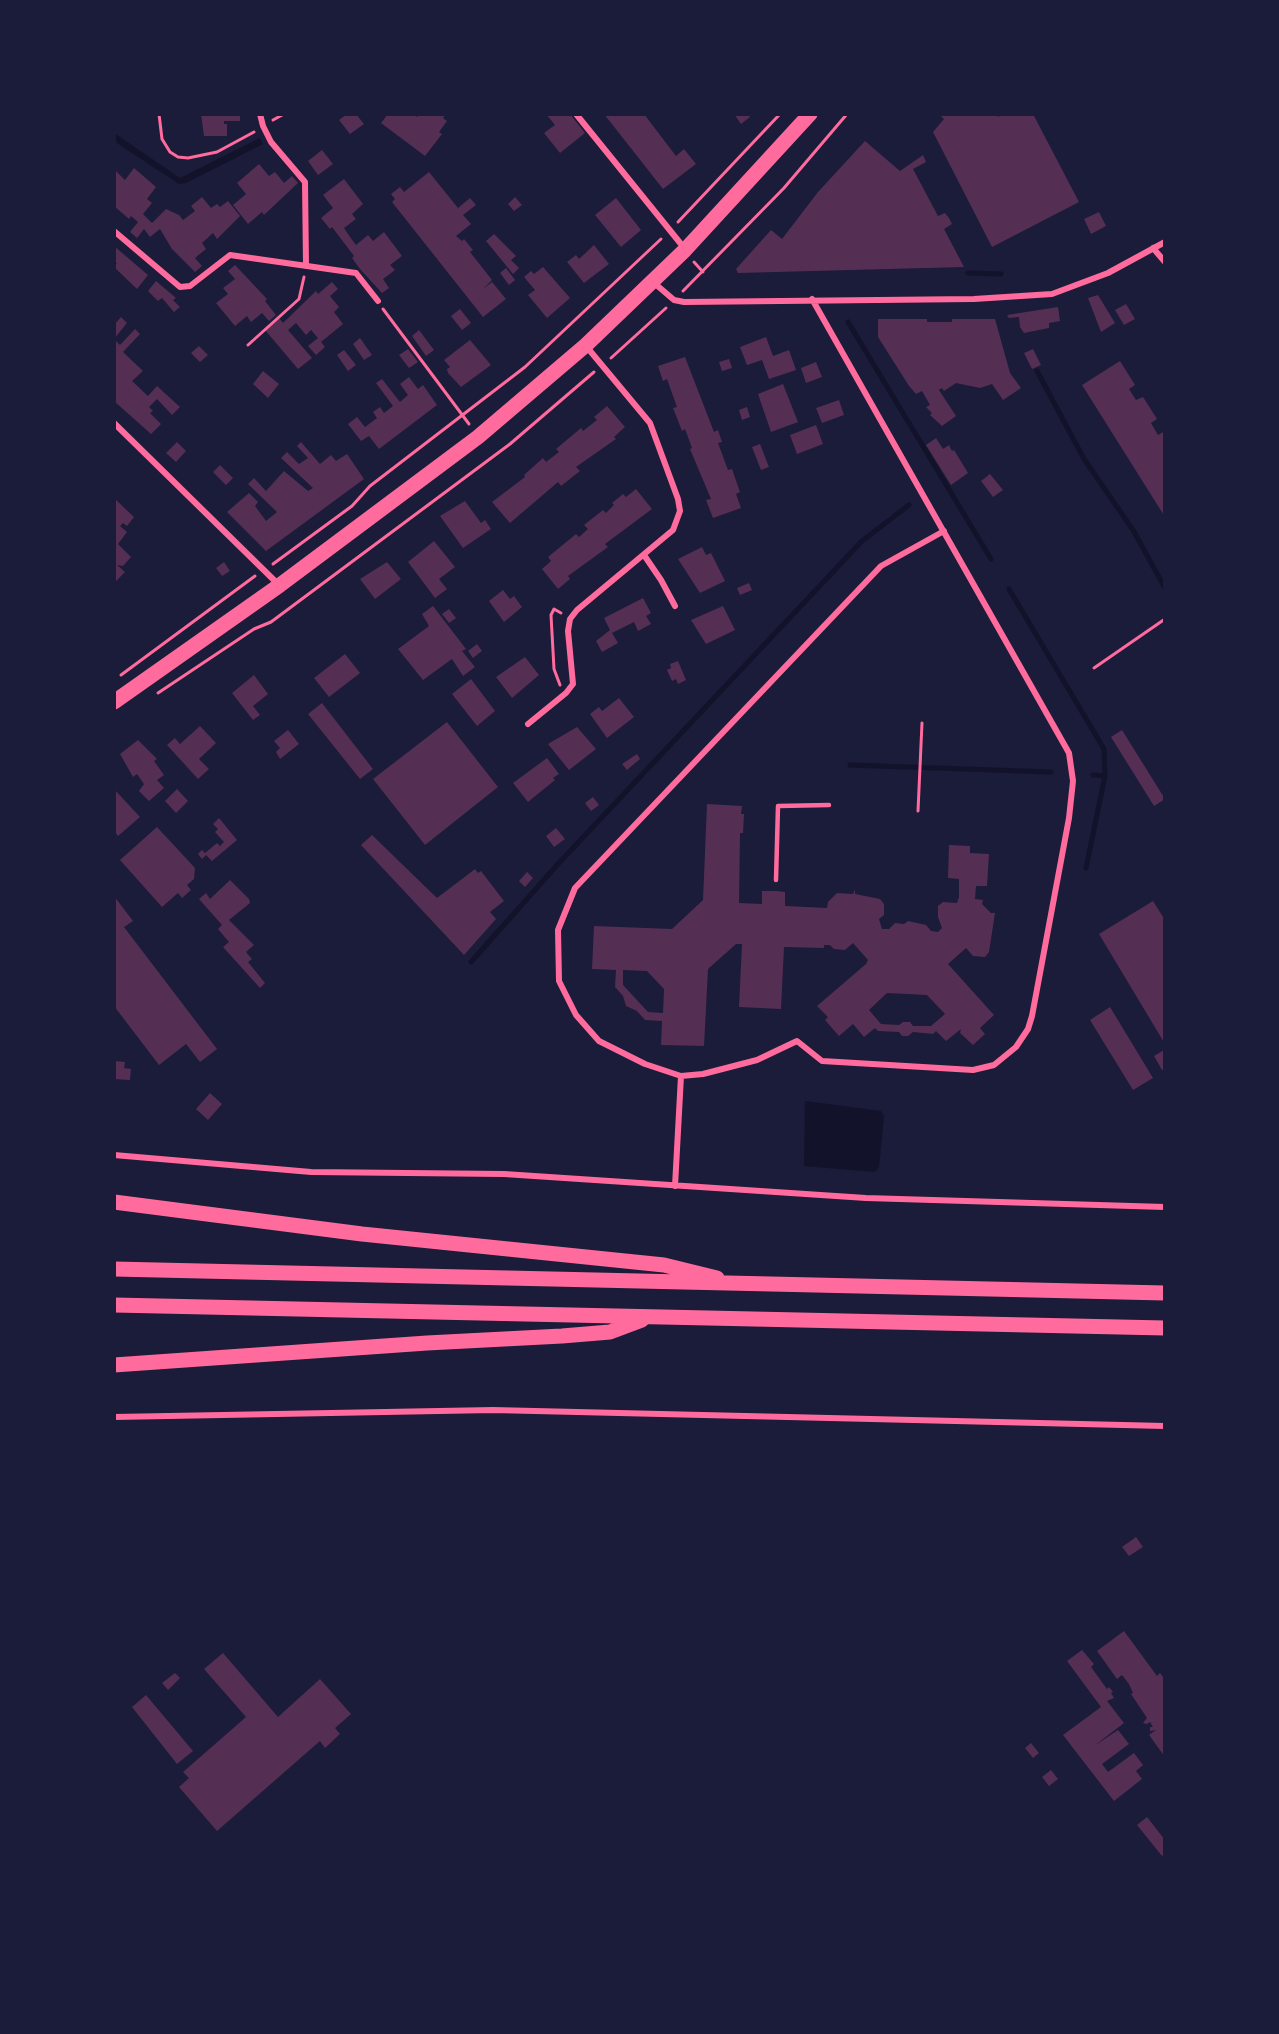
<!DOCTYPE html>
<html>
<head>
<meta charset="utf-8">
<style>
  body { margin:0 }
  #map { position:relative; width:1279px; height:2034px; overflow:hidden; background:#1b1b3a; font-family:"DejaVu Sans",sans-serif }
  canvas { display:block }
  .frame { position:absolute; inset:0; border:116px solid #1b1b3a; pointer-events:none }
</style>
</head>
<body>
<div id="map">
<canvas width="1279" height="2034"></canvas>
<div class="frame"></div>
</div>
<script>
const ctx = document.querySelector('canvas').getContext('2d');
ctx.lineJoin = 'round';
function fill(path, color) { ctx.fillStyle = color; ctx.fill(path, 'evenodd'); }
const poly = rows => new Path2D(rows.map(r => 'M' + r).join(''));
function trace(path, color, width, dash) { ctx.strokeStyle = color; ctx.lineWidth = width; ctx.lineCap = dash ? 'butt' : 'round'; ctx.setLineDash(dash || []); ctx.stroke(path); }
const water = poly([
  [114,133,180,178,260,138,263,144,186,183,179,184,114,141],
  [805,1101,881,1111,884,1116,879,1167,875,1172,804,1166]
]);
const stream = poly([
  [968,273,1001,274],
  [848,322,991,559],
  [1037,371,1084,459,1133,530,1165,588],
  [1009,589,1104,749,1105,776],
  [850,765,1051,772],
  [1086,868,1105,776,1093,775],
  [471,962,558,864,862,541,909,505]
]);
const building = poly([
  [201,114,240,114,240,121,224,121,224,124,227,124,227,136,204,136],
  [347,114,356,114,364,124,350,134,339,120],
  [388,114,413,114,417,117,419,114,446,114,443,118,447,121,439,132,442,134,425,156,381,123],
  [546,114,570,114,585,133,560,153,544,133,555,125],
  [604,114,644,114,676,156,684,149,696,164,663,189],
  [734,114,748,114,750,117,741,124],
  [939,114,997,114,998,117,1003,114,1033,114,1079,202,992,247,933,132,944,119],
  [865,141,900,171,923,155,926,162,913,169,938,216,945,213,949,218,952,224,944,229,964,267,738,273,736,269,771,230,782,239,818,192],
  [322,150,333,164,318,175,308,161],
  [259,164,269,176,275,172,284,183,292,176,298,183,264,215,262,212,248,224,233,205,246,194,237,183],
  [134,168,156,187,147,199,152,203,143,214,152,223,166,209,179,215,183,220,195,211,191,206,202,197,211,208,217,204,220,207,228,201,240,216,217,239,213,233,202,243,206,249,195,258,202,266,195,272,172,249,160,229,150,237,144,229,137,238,130,232,138,222,131,216,129,219,114,206,114,169,125,180],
  [429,172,458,208,470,198,476,205,463,215,471,224,456,236,462,241,464,239,473,250,470,252,492,280,483,289,492,282,506,299,483,317,392,202,395,199,391,194,400,187,404,192],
  [344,179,363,204,352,214,356,219,344,228,350,237,356,245,368,235,373,241,384,232,402,256,390,265,395,270,383,279,389,288,382,293,360,269,352,258,354,256,332,227,330,229,321,218,333,208,323,195],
  [515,197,522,205,514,211,508,204],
  [616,198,641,230,621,247,595,215],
  [1099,212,1106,226,1091,234,1084,219],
  [494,234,516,256,511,260,519,268,513,274,486,241],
  [594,245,609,264,584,283,567,262,576,255,579,259],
  [114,246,148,275,137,289,114,267,117,263,114,264],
  [235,265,267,299,265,301,276,315,269,321,262,313,251,322,247,316,235,326,216,303,228,294,223,288,235,279,228,271],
  [543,267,570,298,547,318,528,295,535,290,524,277,531,271,534,274],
  [506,268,515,280,509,285,500,273],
  [156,281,176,298,173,300,180,307,174,312,162,298,158,301,148,291],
  [332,282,338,289,330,296,339,307,334,312,343,324,321,342,325,347,316,355,308,346,318,338,311,330,306,335,296,323,288,330,312,358,298,369,265,330,279,318,283,323,316,291,318,294],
  [1098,295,1115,323,1101,332,1088,298],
  [1126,304,1135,319,1124,325,1115,310],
  [1058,307,1060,321,1049,323,1049,328,1024,333,1020,327,1019,317,1009,318,1007,315],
  [460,309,471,323,462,330,451,316],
  [121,317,127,323,114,339,114,325],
  [878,319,927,319,927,322,952,322,952,319,995,319,1010,373,1021,388,1003,400,992,384,980,388,956,383,944,391,942,388,939,390,956,416,942,426,930,415,932,413,926,407,930,405,922,391,916,394,909,386,878,337],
  [135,329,140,334,123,352,143,371,132,381,148,396,157,386,180,407,172,415,157,399,149,407,153,411,150,413,161,424,151,434,114,401,114,344,116,341,120,345],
  [419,330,434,350,426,356,412,336],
  [766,337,773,356,789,350,796,370,769,379,762,360,747,365,740,347],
  [360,338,372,355,364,360,353,344],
  [470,340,491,365,461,387,448,373,447,369,450,367,444,360],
  [199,346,208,355,200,362,191,353],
  [408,349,418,362,409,368,399,355],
  [1033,349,1041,365,1032,369,1024,353],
  [344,350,356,365,348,371,337,355],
  [685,357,714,432,718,430,722,442,718,443,728,470,732,469,740,492,736,494,741,508,713,518,706,500,711,499,690,449,692,448,685,429,682,431,673,408,677,407,667,379,663,381,658,366],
  [729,359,732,368,722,371,719,362],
  [1120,361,1135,385,1129,389,1136,400,1143,397,1157,419,1151,423,1158,435,1165,431,1165,517,1082,385],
  [816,362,822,377,806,383,801,368],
  [263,371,279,384,268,398,253,384],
  [409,377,418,389,423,385,437,405,379,449,369,436,361,441,348,424,357,417,365,427,377,418,373,412,380,407,384,413,393,406,376,383,382,379,400,402,408,395,400,384],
  [783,384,798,422,771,432,758,394],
  [839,400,844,415,822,423,816,408],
  [607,406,625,427,614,437,616,439,576,467,580,471,561,486,558,482,510,523,492,502,525,477,524,475,543,458,546,462,559,452,556,449,581,428,583,431,597,420,594,417],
  [747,407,750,417,742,420,739,410],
  [816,425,823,444,797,454,790,435],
  [936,438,943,449,949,445,952,451,954,450,968,473,951,485,926,445],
  [177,442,186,451,176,462,166,453],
  [301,442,320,464,331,455,336,461,347,454,364,479,266,551,227,512,249,493,258,502,255,506,266,521,277,512,248,484,254,478,266,491,284,471,308,491,313,488,281,458,287,452,299,464,308,458,297,446],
  [760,444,769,467,761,470,752,447],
  [220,465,233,478,226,485,213,472],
  [990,474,1003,490,993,497,981,481],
  [636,489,652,509,605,544,608,547,568,576,570,579,558,589,542,569,551,561,548,557,576,534,579,537,588,529,584,525,603,510,606,513,614,505,612,503,623,494,626,497],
  [114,498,134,517,127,526,123,523,120,526,127,532,118,544,131,557,123,566,117,565,125,572,114,583],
  [465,501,481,523,485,520,491,529,463,548,440,516],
  [434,541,455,567,439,579,447,589,435,598,408,562],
  [702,547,706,555,711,553,725,581,700,593,678,559],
  [224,562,230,571,222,576,216,568],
  [387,562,401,579,375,599,360,579],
  [749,583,752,590,740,595,737,588],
  [503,590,510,599,514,596,522,607,504,622,489,601],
  [643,598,651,613,646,616,651,624,638,631,634,622,612,633,618,643,602,652,596,641,610,630,604,618],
  [433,606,466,649,462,651,475,667,463,676,452,659,423,680,398,649,429,626,422,614],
  [723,606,735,630,706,644,691,620],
  [449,609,456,618,449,623,442,614],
  [477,644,482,651,473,658,468,651],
  [345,654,360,673,329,697,314,678],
  [525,657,539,675,512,698,496,677],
  [678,661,686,680,678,684,676,679,672,681,667,670,671,668,670,664],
  [254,675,268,694,253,706,260,715,253,720,232,693],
  [471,679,495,711,477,726,452,694],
  [619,698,634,717,607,738,590,714,599,707,602,711],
  [322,703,373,769,360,779,308,714],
  [447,722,498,787,425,845,373,779],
  [200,726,216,743,199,759,209,769,198,779,167,745,175,738,180,744],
  [577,727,596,749,569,770,548,744],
  [288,730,299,744,280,759,276,752,280,748,274,741],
  [1122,730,1165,799,1154,806,1111,737],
  [138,740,157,759,154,761,164,775,157,780,164,788,149,801,139,791,144,784,137,774,133,777,120,754],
  [637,754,640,759,627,770,622,764],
  [547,758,559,774,553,778,555,780,528,802,513,783],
  [114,789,140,817,118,836,114,831],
  [177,789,188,801,176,813,165,801],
  [593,797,599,805,591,811,585,803],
  [707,804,742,806,741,814,744,814,743,833,740,833,739,903,762,904,762,891,777,891,785,892,785,906,827,908,828,902,837,893,853,894,855,889,855,894,880,899,884,904,884,915,879,919,882,929,889,929,895,923,904,924,908,921,926,925,931,931,938,932,942,928,938,917,938,906,943,902,957,903,959,897,959,879,948,878,949,845,970,846,970,853,989,854,987,886,976,886,975,899,983,900,982,904,991,913,995,913,989,952,985,957,973,956,966,948,948,964,994,1015,980,1028,985,1034,973,1045,960,1033,961,1029,946,1041,936,1031,933,1034,913,1032,908,1036,902,1036,899,1032,878,1031,875,1028,864,1037,853,1024,839,1036,825,1020,828,1017,817,1006,866,964,868,960,853,943,845,950,834,949,830,945,824,945,824,948,784,947,781,1009,739,1007,742,944,736,944,708,969,704,1046,661,1045,662,1021,645,1020,637,1011,626,1006,623,996,615,987,616,970,592,969,594,926,672,929,703,900],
  [623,970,647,971,664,989,663,1013,648,1012,623,985],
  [887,993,927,995,945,1014,931,1026,913,1026,910,1022,903,1022,899,1025,881,1024,869,1010],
  [219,818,237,840,212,861,206,855,202,859,198,854,202,850,205,853,217,843,220,846,224,842,215,832,218,829,213,824],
  [157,827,195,868,194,879,187,885,191,890,182,898,178,893,162,907,120,860],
  [556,828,565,839,554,847,546,836],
  [372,835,437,898,475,869,478,873,481,871,504,901,490,912,496,919,464,955,361,845],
  [527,872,533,878,525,887,519,881],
  [230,880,249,899,250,903,229,920,254,945,246,952,252,959,248,962,265,983,260,988,223,947,229,942,218,929,222,925,199,899,206,893,210,899],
  [114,896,133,921,124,927,217,1049,200,1062,186,1044,159,1065,114,1006],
  [1153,901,1165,920,1165,1044,1099,934],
  [1110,1007,1153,1078,1133,1090,1090,1020],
  [1164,1050,1165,1068,1162,1070,1154,1056],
  [114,1061,125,1062,124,1068,131,1069,130,1080,114,1079],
  [210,1093,222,1104,208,1120,196,1109],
  [1136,1537,1143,1547,1129,1556,1122,1547],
  [1124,1631,1157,1676,1160,1673,1165,1680,1165,1757,1149,1735,1156,1730,1150,1731,1150,1727,1153,1727,1150,1722,1147,1724,1143,1723,1147,1718,1131,1694,1133,1693,1129,1684,1122,1675,1117,1679,1097,1651],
  [1082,1650,1094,1664,1091,1667,1107,1689,1109,1687,1113,1692,1111,1693,1114,1698,1107,1701,1124,1723,1094,1746,1118,1730,1129,1744,1102,1764,1108,1772,1134,1753,1143,1765,1136,1771,1142,1779,1114,1801,1063,1735,1101,1707,1067,1661],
  [223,1653,278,1717,320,1679,351,1714,335,1728,340,1734,325,1748,320,1741,217,1831,179,1787,189,1778,183,1772,246,1717,204,1669],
  [175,1673,180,1678,168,1690,162,1683],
  [146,1695,193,1751,177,1764,132,1707],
  [1031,1743,1039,1753,1033,1758,1025,1748],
  [1051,1770,1058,1779,1049,1786,1042,1777],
  [1147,1817,1165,1840,1165,1854,1162,1856,1137,1825]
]);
const path = poly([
  [159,114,162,139,170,152,178,157,188,158,217,152,254,132],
  [273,120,284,114],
  [678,222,780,114],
  [694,262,703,272],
  [683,291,784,188,847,114],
  [383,309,469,424],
  [248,345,299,299,304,277],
  [611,358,666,308],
  [273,564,352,506,370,486,525,367,661,239],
  [1094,668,1165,619],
  [121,675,255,576],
  [560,685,554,669,551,615,554,609,561,613],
  [158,693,254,629,271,622,510,444,594,372],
  [918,811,922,723]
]);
const service = poly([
  [776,880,778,806,829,805]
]);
const minor = poly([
  [260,114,263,126,271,142,305,182,306,266],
  [576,114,685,249],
  [114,231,180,287,190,286,230,255,356,273,378,301],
  [1153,248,1165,262],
  [653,282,674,300,684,302,974,299,1052,294,1108,273,1165,242],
  [114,423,279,585],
  [644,555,661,580,675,606],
  [528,724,566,693,573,684,568,631,570,619,577,610,673,530,680,511,678,499,650,423,586,346],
  [681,1076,703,1074,757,1060,797,1041,822,1061,973,1070,994,1065,1016,1047,1028,1029,1032,1016,1069,818,1073,781,1069,753,812,299],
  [114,1155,311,1172,504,1174,866,1198,1165,1207],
  [675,1186,681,1076,645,1064,599,1041,576,1015,559,981,558,930,575,888,881,566,944,531],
  [114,1417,493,1410,1165,1426]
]);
const primary = poly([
  [114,702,280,585,478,437,586,345,685,250,810,114]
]);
const trunk = poly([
  [114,1202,362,1234,664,1265,717,1278],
  [114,1269,1165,1293],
  [114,1305,1165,1328],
  [114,1365,427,1343,562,1336,610,1332,642,1320]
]);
fill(water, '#12122b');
trace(stream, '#12122b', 5);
fill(building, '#542f53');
trace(path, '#ff6b9d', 3);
trace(service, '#ff6b9d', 4.5);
trace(minor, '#ff6b9d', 6);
trace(primary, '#ff6b9d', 15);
trace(trunk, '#ff6b9d', 15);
</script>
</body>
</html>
